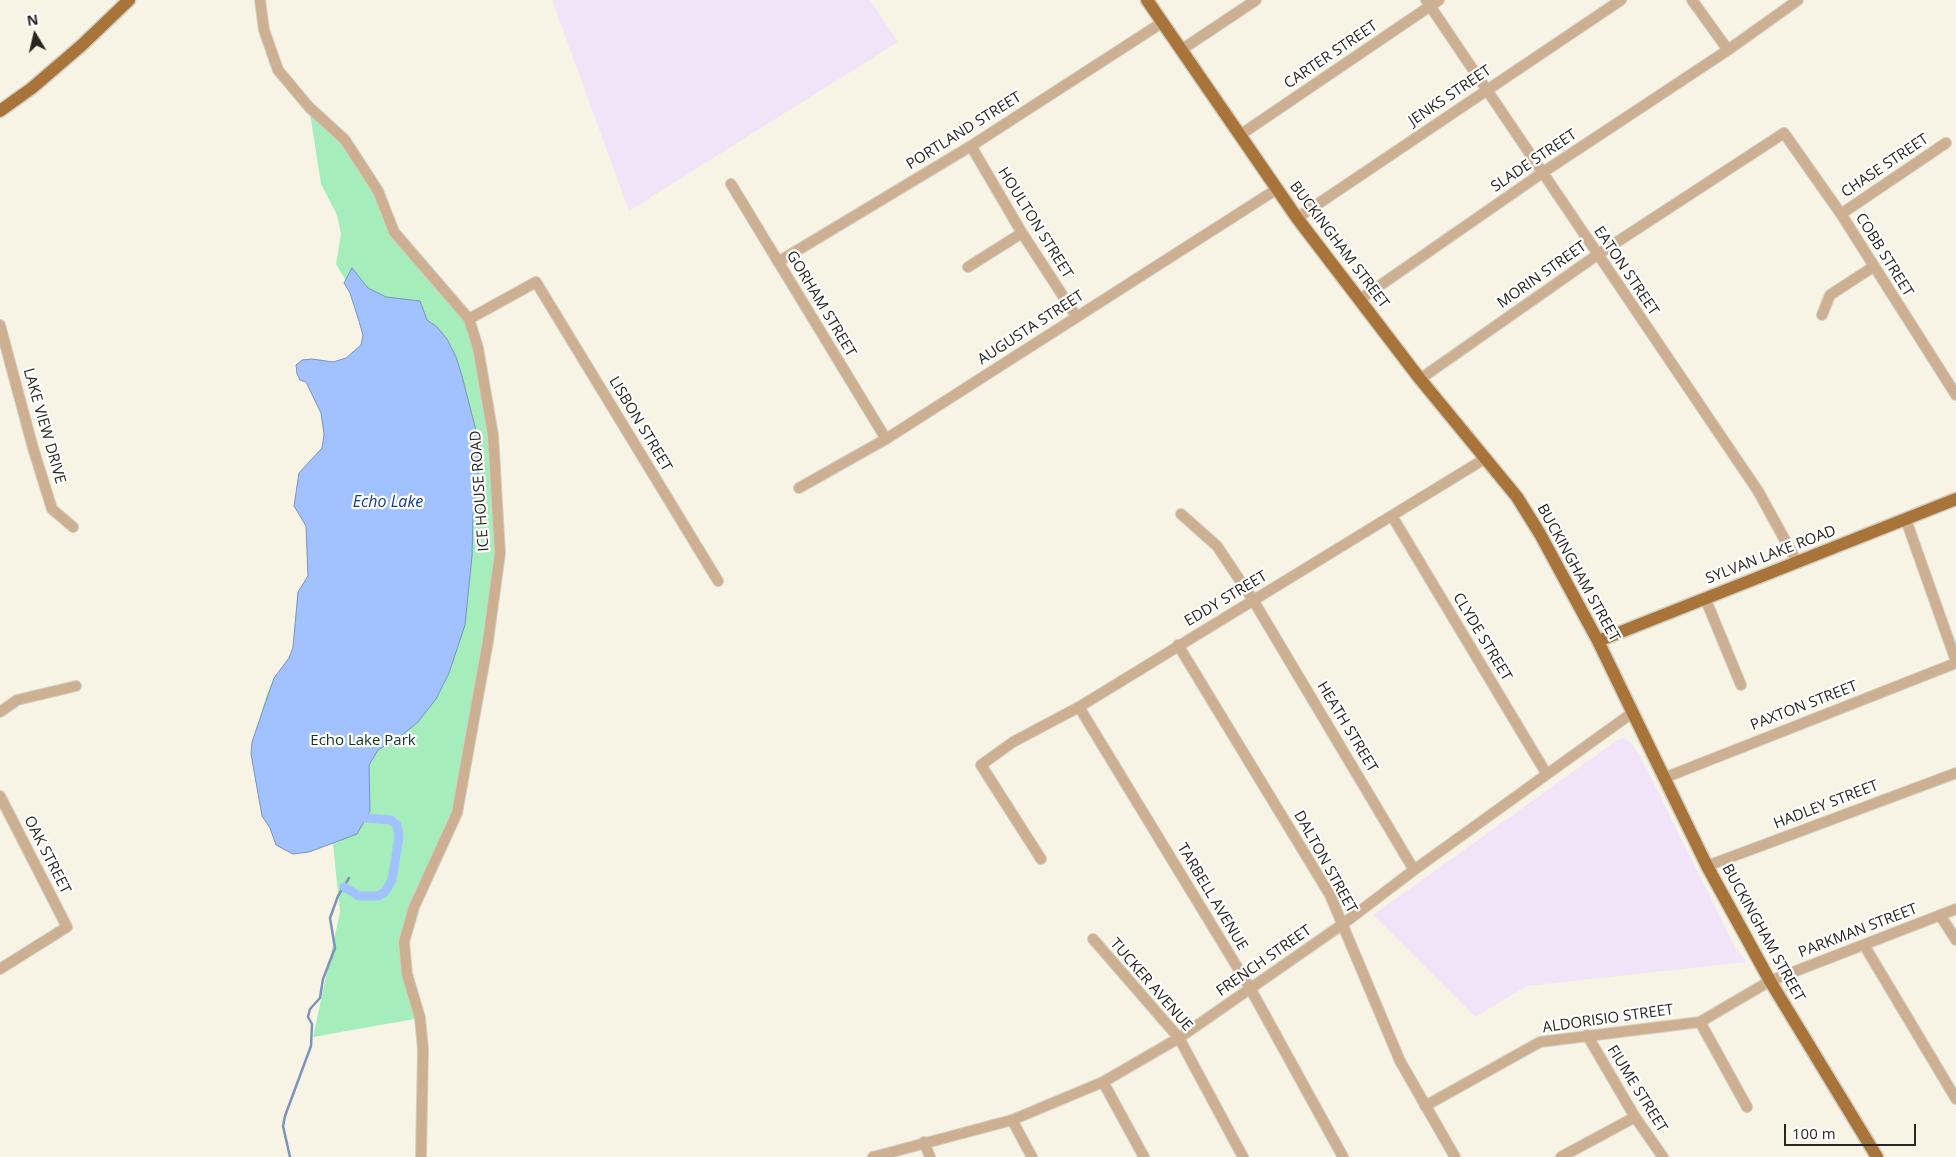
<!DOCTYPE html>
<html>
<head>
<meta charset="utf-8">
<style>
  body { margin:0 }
  #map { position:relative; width:1956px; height:1157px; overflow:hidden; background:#f8f4e5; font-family:"Open Sans",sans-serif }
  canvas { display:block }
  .north { position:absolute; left:10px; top:10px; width:50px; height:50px; -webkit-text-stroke:4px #fff; paint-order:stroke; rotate:351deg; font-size:14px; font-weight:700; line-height:20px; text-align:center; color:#272620 }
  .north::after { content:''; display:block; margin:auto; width:18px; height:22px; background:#272620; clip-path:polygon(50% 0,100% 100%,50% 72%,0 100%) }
  .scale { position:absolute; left:1784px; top:1124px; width:132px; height:22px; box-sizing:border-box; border:2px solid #272620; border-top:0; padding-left:6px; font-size:15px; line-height:18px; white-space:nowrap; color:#272620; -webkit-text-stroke:4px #fff; paint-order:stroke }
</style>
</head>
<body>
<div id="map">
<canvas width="1956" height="1157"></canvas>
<div class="north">N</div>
<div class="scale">100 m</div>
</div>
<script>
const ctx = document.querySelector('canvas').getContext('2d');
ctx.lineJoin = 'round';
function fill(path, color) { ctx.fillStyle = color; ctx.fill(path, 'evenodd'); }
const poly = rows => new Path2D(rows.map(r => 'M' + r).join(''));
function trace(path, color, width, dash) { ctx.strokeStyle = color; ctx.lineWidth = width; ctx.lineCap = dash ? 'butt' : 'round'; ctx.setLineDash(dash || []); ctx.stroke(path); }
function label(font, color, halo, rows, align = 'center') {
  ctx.font = font + ' "Open Sans",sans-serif'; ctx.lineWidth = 4.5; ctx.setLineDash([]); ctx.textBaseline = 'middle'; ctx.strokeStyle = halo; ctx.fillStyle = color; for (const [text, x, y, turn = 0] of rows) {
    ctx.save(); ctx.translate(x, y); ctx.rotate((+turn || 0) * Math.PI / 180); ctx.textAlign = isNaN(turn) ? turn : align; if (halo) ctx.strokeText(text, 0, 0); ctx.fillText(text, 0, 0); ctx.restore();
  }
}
const education = poly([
  [552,0,870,0,898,42,629,211],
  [1623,738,1631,742,1640,756,1736,949,1747,962,1527,986,1475,1017,1373,915,1616,741]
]);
const green = poly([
  [309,107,345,140,378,191,394,232,469,319,493,435,500,553,457,813,404,942,420,1018,313,1037,340,912,333,844,293,854,276,845,270,828,262,816,251,754,252,742,267,694,274,678,289,658,293,647,298,592,308,576,306,526,294,506,299,473,322,448,324,434,321,413,306,382,300,380,297,374,296,365,302,360,312,359,333,362,346,358,361,345,363,335,358,288,345,279,336,264,341,234,337,215,321,184]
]);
const water = poly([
  [352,268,368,288,386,297,420,301,427,320,437,327,447,339,456,357,462,376,481,450,473,515,472,556,465,625,449,673,436,699,418,722,402,735,378,750,369,765,370,811,357,834,309,852,293,854,276,845,270,828,262,816,251,754,252,742,274,678,289,658,293,647,298,592,308,576,306,526,294,506,299,473,322,448,324,434,321,413,306,382,300,380,297,374,296,365,302,360,312,359,333,362,346,358,361,345,363,335,358,318,350,293,344,283,352,268]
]);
const stream = poly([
  [290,1157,283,1126,285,1116,311,1046,312,1024,308,1017,310,1009,320,998,323,979,335,948,330,918,338,896,349,878]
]);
const canal = poly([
  [344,887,359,896,378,896,385,892,392,880,399,837,397,825,391,820,366,818]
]);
const minor = poly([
  [260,0,264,30,278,70,309,107,345,140,378,191,394,232,469,319,478,348,493,435,500,553,488,641,457,813,414,907,404,942,407,974,420,1018,423,1049,421,1157],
  [1426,0,1758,491,1797,562],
  [1181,50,1256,0],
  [1728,50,1798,0],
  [1240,135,1439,0],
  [971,146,1022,233,1076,316],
  [731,184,886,439],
  [1841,214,1946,143],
  [1297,218,1621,0],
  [778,262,971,146,1163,22],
  [968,267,1022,233],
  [1359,300,1542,173,1728,50,1692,0],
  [1822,315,1830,295,1873,267],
  [469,319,536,282,718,581],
  [0,325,33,448,52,509,73,527],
  [1420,379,1597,255,1784,133,1841,214,1956,395],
  [799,488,886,439,1277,189],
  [1181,514,1217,546,1253,600,1414,870],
  [1392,516,1546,773],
  [1906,520,1956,661],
  [1705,598,1741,685],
  [1178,645,1330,895,1400,1061,1455,1157],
  [1079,707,1250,988,1343,1157],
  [0,712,17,700,76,686],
  [1664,778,1956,663],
  [0,796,67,927,0,969],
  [1041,859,981,765,1013,742,1079,707,1486,458],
  [1707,866,1956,773],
  [1940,915,1956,940],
  [1093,939,1179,1038,1243,1157],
  [1864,945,1956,1099],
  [1700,1022,1747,1107],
  [1587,1035,1635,1117,1663,1157],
  [1103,1082,1144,1157],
  [1425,1106,1540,1042,1700,1022,1770,981,1956,909],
  [1012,1120,1032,1157],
  [924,1142,930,1157],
  [873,1157,1012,1120,1103,1082,1179,1038,1343,924,1414,870,1632,713],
  [1561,1157,1635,1117]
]);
const major = poly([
  [1147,0,1297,218,1420,379,1517,497,1540,534,1598,641,1707,866,1770,981,1877,1157],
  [0,111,32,88,82,45,129,0],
  [1598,641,1956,499]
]);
const streetNames = [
  ["CARTER STREET",1331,55,-34],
  ["JENKS STREET",1450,96,-34],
  ["PORTLAND STREET",964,131,-32],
  ["SLADE STREET",1534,161,-34],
  ["CHASE STREET",1885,166,-34],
  ["HOULTON STREET",1035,223,58],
  ["BUCKINGHAM STREET",1339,245,53],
  ["COBB STREET",1884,255,58],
  ["EATON STREET",1626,271,56],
  ["MORIN STREET",1542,275,-35],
  ["GORHAM STREET",821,304,59],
  ["AUGUSTA STREET",1031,328,-33],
  ["LISBON STREET",640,424,59],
  ["LAKE VIEW DRIVE",44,426,74],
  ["ICE HOUSE ROAD",480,491,-94],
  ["SYLVAN LAKE ROAD",1771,555,-21],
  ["BUCKINGHAM STREET",1578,573,61],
  ["EDDY STREET",1226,599,-31],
  ["CLYDE STREET",1482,637,59],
  ["PAXTON STREET",1804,706,-21],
  ["HEATH STREET",1347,727,59],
  ["HADLEY STREET",1826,805,-21],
  ["OAK STREET",47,855,63],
  ["DALTON STREET",1325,862,61],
  ["TARBELL AVENUE",1212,897,59],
  ["PARKMAN STREET",1858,931,-21],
  ["BUCKINGHAM STREET",1763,933,61],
  ["FRENCH STREET",1264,961,-35],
  ["TUCKER AVENUE",1151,985,49],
  ["ALDORISIO STREET",1608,1019,-8],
  ["FIUME STREET",1637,1089,58]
];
const parkNames = [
  ["Echo Lake Park",363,741]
];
const waterNames = [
  ["Echo Lake",388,502]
];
fill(education, '#f1e4f8');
fill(green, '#a5eebc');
fill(water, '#a1c2fe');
trace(water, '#7c93bb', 1);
trace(stream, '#7c93bb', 2.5);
trace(canal, '#a1c2fe', 9);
trace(minor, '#d2cfc2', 12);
trace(major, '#d2cfc2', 15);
trace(minor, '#cdaf92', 10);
trace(major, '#a8743a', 12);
label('15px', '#272620', '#fff', streetNames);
label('15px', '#10351f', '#fff', parkNames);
label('italic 16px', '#12398d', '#fff', waterNames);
</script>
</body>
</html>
